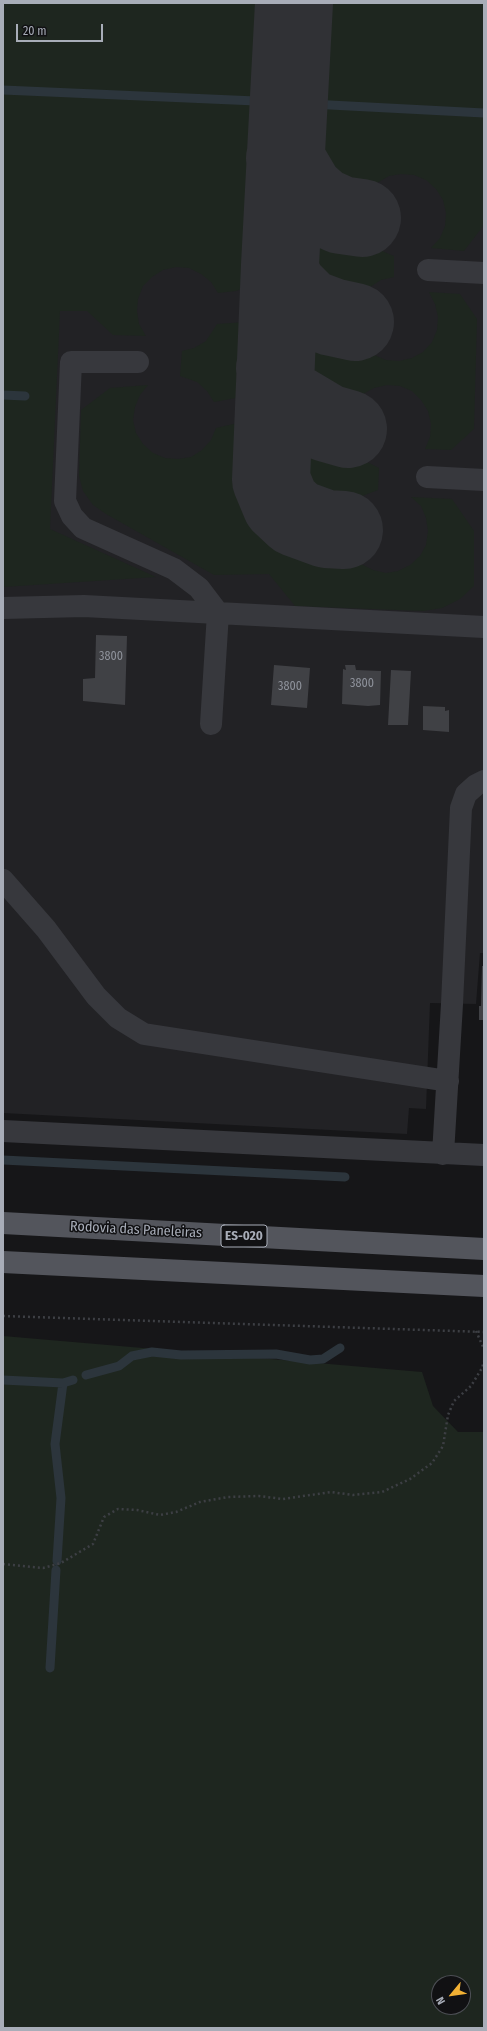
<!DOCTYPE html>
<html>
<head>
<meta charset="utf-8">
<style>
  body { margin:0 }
  #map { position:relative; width:487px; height:2031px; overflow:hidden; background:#161618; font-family:"Fira Sans Condensed",sans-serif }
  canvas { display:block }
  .frame { position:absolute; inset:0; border:4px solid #a8adb8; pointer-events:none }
  .north { position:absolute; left:431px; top:1975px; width:40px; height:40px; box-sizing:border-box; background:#111113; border:1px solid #4d4f55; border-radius:50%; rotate:241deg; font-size:11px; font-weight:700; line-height:16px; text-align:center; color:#a8adb8 }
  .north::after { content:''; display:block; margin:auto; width:14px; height:18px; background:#f2b134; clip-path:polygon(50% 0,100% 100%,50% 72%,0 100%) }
  .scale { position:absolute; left:16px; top:24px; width:87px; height:18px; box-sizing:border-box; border:2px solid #a8adb8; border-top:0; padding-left:5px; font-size:12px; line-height:14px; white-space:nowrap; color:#a8adb8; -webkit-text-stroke:3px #111113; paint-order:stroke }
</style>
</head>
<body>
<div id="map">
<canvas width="487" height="2031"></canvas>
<div class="frame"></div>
<div class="north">N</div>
<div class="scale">20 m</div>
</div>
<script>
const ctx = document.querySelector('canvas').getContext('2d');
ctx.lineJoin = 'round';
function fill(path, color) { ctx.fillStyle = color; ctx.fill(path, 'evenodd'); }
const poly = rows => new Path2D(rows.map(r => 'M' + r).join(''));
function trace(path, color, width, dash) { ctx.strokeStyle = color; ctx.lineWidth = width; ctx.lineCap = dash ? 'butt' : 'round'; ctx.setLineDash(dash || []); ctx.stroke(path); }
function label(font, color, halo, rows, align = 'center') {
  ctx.font = font + ' "Fira Sans Condensed",sans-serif'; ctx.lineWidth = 3; ctx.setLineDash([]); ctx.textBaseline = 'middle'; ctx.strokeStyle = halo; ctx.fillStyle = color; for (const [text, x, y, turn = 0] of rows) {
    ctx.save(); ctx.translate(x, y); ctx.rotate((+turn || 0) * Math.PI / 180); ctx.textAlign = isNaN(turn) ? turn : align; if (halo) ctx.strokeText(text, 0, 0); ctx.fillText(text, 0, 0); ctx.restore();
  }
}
const built = poly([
  [3,3,484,3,484,953,480,953,476,1004,430,1003,426,1109,409,1108,407,1134,3,1113]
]);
const green = poly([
  [3,3,286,3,269,272,254,284,236,291,218,293,211,282,201,274,189,268,176,267,163,270,152,277,143,286,138,299,137,311,139,324,146,336,113,335,87,311,60,311,50,529,156,577,3,587],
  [315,3,484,3,484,225,464,251,431,248,440,238,445,226,446,213,443,200,436,189,426,180,414,175,401,174,389,176,377,183,368,193,363,205,343,204,329,200,317,191,308,179,304,165,304,150],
  [304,211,323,222,343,229,365,231,372,242,382,251,394,256,394,277,381,280,370,287,361,297,356,309,339,306,324,299,312,287,303,272],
  [429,292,460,294,477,319,474,429,451,450,425,449,430,437,431,424,428,411,421,400,412,391,400,386,387,385,374,388,363,394,354,404,349,416,327,408,308,393,295,375,297,308,315,322,335,331,357,335,364,346,374,355,386,360,399,361,412,358,423,352,432,342,437,330,438,317,435,304],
  [272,312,271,373,255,388,236,398,214,402,207,391,197,382,180,376,182,351,194,348,206,341,217,324,245,322],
  [148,385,140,395,135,407,133,420,136,433,143,444,153,453,165,458,178,459,191,457,202,450,211,440,216,428,242,422,268,411,265,476,272,498,285,517,303,531,323,540,346,543,352,555,361,564,373,570,386,573,398,571,410,565,420,556,426,545,428,531,426,518,421,506,411,497,452,499,474,531,474,586,460,599,442,608,423,611,295,606,269,574,214,575,106,514,93,505,83,491,79,476,81,410,110,388],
  [292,412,309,427,329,437,351,442,357,454,367,462,379,468,378,490,362,496,353,505,346,517,331,516,317,511,304,502,296,489,291,475],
  [3,1336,422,1372,433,1406,458,1432,484,1432,484,2028,3,2028],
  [439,1983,463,1983,463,2007,439,2007]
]);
const stream = poly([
  [3,90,279,102],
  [311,104,484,113],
  [3,395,25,396],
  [3,1160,345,1177],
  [86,1375,119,1366,132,1356,152,1352,181,1355,276,1354,310,1360,323,1359,340,1348],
  [3,1380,63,1383,73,1380],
  [57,1561,61,1498,55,1444,63,1383],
  [50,1668,56,1570]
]);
const taxiway = poly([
  [294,3,280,265,271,480,281,504,296,518,326,529,344,530],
  [285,158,305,192,321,206,341,215,362,218],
  [280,265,282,277,289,289,308,308,332,317,355,322],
  [275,368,277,384,285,398,327,423,348,429]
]);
const building = poly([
  [96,635,127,636,125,705,83,701,83,679,95,678],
  [274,665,310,668,307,708,271,705],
  [345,665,355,665,356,670,381,671,380,705,368,706,342,704,343,669,346,670],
  [391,670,411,671,408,725,388,725],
  [423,706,445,707,445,711,449,710,449,732,423,730],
  [482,966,484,966,484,1020,479,1020,479,1006,481,1006]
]);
const path = poly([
  [3,1316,484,1332],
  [476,1331,484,1349],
  [3,1564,43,1568,61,1563,93,1544,104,1517,118,1509,137,1510,160,1515,176,1512,200,1502,228,1497,259,1496,283,1499,331,1492,353,1495,382,1492,410,1479,432,1463,443,1446,448,1415,454,1401,471,1386,482,1368,484,1361]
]);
const minor = poly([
  [428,270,484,273],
  [138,362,71,362,65,501,72,516,83,528,174,569,199,588,218,613,211,724],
  [427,477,484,480],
  [3,608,84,606,484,627],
  [3,880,46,929,96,996,118,1018,144,1034,448,1081],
  [3,1131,484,1155],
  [443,1154,452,1004,461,808,466,794,476,785,484,781]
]);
const major = poly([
  [3,1223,484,1249],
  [3,1262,484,1286]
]);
const numberNames = [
  ["3800",111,657],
  ["3800",362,684],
  ["3800",290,687]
];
const shields = [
  [244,1236,46]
];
const shieldNames = [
  ["ES-020",244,1236]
];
const streetNames = [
  ["Rodovia das Paneleiras",136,1230,3]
];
fill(built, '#222225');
fill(green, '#1e261f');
trace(stream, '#2c353c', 9);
trace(taxiway, '#303135', 78);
fill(building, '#404145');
trace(path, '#3d3f44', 2.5, [2, 3]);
trace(minor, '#37383d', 22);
trace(major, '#53555c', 22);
label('12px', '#8e929b', null, numberNames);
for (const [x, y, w] of shields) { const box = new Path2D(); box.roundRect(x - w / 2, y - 11, w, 22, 3); ctx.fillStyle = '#111113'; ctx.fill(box); trace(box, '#a8adb8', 1); }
label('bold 13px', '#a8adb8', null, shieldNames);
label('14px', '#a8adb8', '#111113', streetNames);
</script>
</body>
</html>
